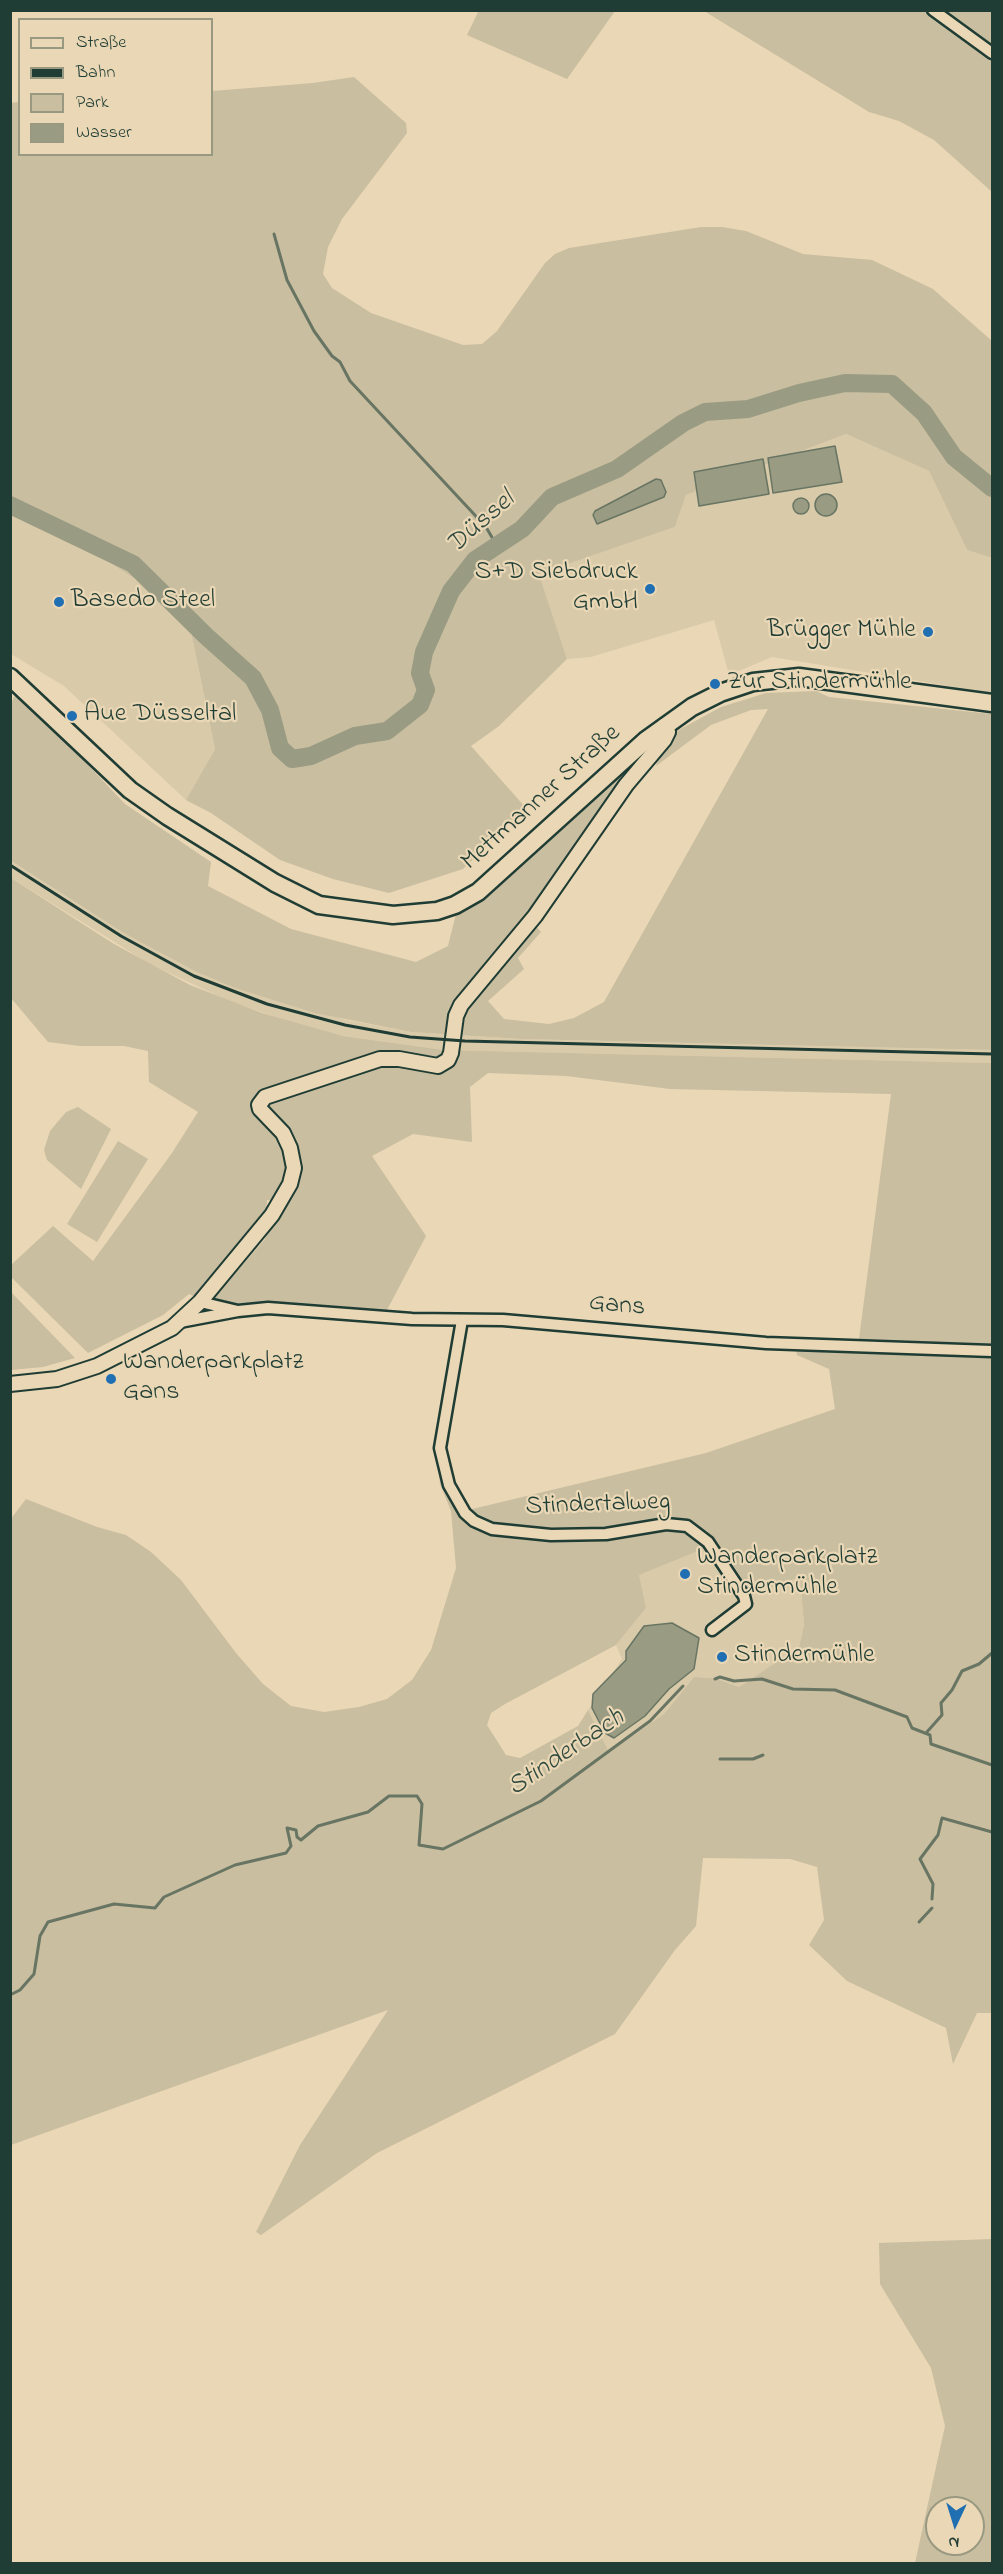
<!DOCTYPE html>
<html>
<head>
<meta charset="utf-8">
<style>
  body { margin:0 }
  #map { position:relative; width:1003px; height:2574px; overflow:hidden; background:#ead7b5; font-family:"Indie Flower",sans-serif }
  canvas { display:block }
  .frame { position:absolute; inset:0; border:12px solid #1f3d34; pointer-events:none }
  .legend { position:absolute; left:18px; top:18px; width:195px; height:138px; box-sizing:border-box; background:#ead7b5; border:2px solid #999981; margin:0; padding:8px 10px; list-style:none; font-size:18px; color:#1f3d34 }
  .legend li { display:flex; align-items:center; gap:12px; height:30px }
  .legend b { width:30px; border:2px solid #999981 }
  .north { position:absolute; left:925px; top:2496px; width:60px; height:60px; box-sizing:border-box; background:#ead7b5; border:2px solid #999981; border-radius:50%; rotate:184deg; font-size:16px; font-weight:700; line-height:24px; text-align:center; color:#1f3d34 }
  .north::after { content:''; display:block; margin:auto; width:21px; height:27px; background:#1f6fb2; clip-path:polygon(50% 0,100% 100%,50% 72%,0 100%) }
</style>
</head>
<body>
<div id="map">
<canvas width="1003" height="2574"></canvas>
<div class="frame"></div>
<ul class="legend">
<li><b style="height:8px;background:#ead7b5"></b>Straße</li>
<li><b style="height:8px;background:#1f3d34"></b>Bahn</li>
<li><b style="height:16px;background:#c9bea0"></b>Park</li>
<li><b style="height:16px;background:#999b82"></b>Wasser</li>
</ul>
<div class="north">N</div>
</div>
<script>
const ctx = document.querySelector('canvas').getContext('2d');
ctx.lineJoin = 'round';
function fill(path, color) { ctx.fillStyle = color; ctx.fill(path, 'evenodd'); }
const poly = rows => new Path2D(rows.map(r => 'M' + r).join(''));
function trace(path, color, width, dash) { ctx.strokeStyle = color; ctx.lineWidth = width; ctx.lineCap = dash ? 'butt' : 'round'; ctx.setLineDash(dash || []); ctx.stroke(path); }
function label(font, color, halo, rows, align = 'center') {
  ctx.font = font + ' "Indie Flower",sans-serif'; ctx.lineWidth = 4.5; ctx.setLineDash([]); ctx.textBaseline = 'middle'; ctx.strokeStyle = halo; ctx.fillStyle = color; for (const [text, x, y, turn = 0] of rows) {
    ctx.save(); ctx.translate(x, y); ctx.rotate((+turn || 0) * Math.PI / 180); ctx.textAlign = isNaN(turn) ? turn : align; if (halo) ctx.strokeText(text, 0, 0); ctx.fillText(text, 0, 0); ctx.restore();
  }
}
const built = poly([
  [846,434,929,471,967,550,992,558,992,693,772,657,729,675,714,620,591,657,567,659,539,574,675,527,686,495],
  [10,500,187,612,215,749,186,800,64,686,11,654],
  [10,861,122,932,235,988,346,1020,411,1032,521,1039,992,1050,992,1063,444,1050,343,1036,308,1028,229,1001,150,964,11,878],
  [718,1543,752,1594,800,1577,804,1625,799,1647,739,1687,714,1678,694,1677,664,1714,609,1752,588,1710,622,1659,616,1645,646,1608,638,1575]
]);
const green = poly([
  [479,10,615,10,615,11,567,79,467,35],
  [704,11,992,11,992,192,934,140,899,121,869,112],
  [354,77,406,123,407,133,342,219,328,247,323,274,332,288,371,313,463,345,482,344,497,331,545,263,555,254,569,248,701,227,722,227,746,231,803,254,872,260,933,289,992,341,992,558,967,550,929,471,846,434,686,495,675,527,539,574,567,659,499,726,471,746,526,808,463,869,389,893,333,879,280,860,211,813,186,800,215,749,187,612,11,500,10,103,19,102,20,154,212,154,212,91,313,83],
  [17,690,125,804,211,862,208,886,291,929,416,962,448,946,456,914,481,901,563,828,605,784,651,743,526,915,541,932,518,958,524,969,488,1001,504,1019,549,1024,574,1018,604,1002,768,709,751,710,711,725,656,766,659,756,677,731,721,707,766,693,816,691,829,697,992,714,992,1050,521,1039,411,1032,315,1013,235,988,197,972,122,932,11,861,10,706],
  [11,878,114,944,190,985,262,1013,343,1036,444,1050,992,1063,992,2013,977,2013,953,2064,946,2028,847,1981,809,1945,824,1920,817,1867,790,1859,703,1858,696,1926,675,1950,615,2034,377,2153,261,2235,256,2232,300,2145,388,2010,11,2145,10,1520,26,1499,97,1527,126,1535,151,1552,181,1580,236,1653,263,1684,291,1706,324,1712,359,1707,387,1699,412,1680,431,1650,456,1568,451,1511,440,1484,439,1471,459,1516,478,1528,522,1537,589,1542,639,1534,668,1527,682,1530,708,1547,639,1575,646,1608,616,1645,505,1704,491,1713,487,1725,506,1755,520,1758,578,1726,588,1710,609,1752,664,1714,694,1677,714,1678,739,1687,799,1647,804,1625,800,1577,752,1594,718,1543,692,1524,579,1532,516,1529,483,1521,468,1510,706,1453,835,1409,829,1369,797,1355,796,1350,846,1350,859,1339,891,1094,670,1089,566,1076,488,1073,470,1087,472,1142,413,1134,372,1156,426,1236,387,1310,265,1302,237,1304,214,1298,265,1239,284,1202,267,1200,266,1216,198,1298,189,1294,163,1315,88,1353,11,1277,11,1265,53,1226,93,1261,172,1153,198,1112,149,1082,148,1051,124,1046,80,1046,48,1042,11,998],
  [78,1107,111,1129,81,1189,47,1160,44,1150,50,1131,66,1112],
  [118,1141,148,1159,97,1242,67,1224],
  [11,1292,75,1358,43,1367,11,1370],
  [992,2239,992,2563,915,2563,945,2426,931,2368,880,2284,879,2243],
  [937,2508,973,2508,973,2544,937,2544]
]);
const water = poly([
  [835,446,842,482,773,493,768,458,835,446],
  [763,459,769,494,699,506,694,472,763,459],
  [656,479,661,480,666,492,664,497,597,524,593,515,595,511,656,479],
  '815 505a11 11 0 1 1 22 0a11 11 0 1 1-22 0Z',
  '793 506a8 8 0 1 1 16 0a8 8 0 1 1-16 0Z',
  [672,1623,699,1638,694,1669,669,1689,645,1716,614,1738,605,1733,592,1708,593,1694,626,1660,626,1651,644,1626,672,1623]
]);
const stream = poly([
  [274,234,287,280,314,331,332,356,340,362,350,381,486,527,497,546],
  [715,1679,720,1677,734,1681,762,1679,793,1689,835,1690,907,1717,912,1728,930,1735,931,1744,992,1765],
  [926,1733,942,1715,941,1703,952,1690,962,1671,979,1664,992,1653],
  [720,1759,753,1759,763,1755],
  [932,1899,933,1884,920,1859,938,1835,942,1818,992,1832],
  [919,1922,932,1908],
  [10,1995,20,1990,34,1974,40,1936,48,1922,114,1904,155,1908,164,1897,235,1865,286,1853,291,1846,287,1828,296,1830,297,1837,301,1840,318,1826,368,1812,389,1796,417,1796,422,1804,419,1845,443,1849,541,1801,650,1721,683,1686]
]);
const river = poly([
  [10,505,133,564,206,636,253,678,270,710,280,748,292,759,311,756,355,736,387,731,420,705,426,690,420,673,424,652,451,591,475,560,522,529,552,497,617,469,683,423,705,412,748,409,799,393,845,383,892,384,924,413,954,457,992,488]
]);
const minor = poly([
  [933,10,992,53],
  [200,1302,238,1311,268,1308,412,1319,503,1320,766,1343,992,1351],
  [462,1320,440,1448,449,1485,465,1513,474,1521,492,1529,551,1535,606,1534,666,1524,687,1526,708,1542,744,1596,746,1604,712,1630],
  [180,1322,238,1311]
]);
const tertiary = poly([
  [10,1384,57,1379,97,1366,172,1328,200,1302,272,1215,290,1184,294,1168,290,1148,283,1133,260,1109,259,1105,265,1097,380,1059,399,1059,438,1066,448,1060,451,1053,456,1016,461,1005,535,916,626,785,664,740,668,732,664,726]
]);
const secondary = poly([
  [10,677,130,790,167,816,275,883,319,905,393,915,437,911,455,905,478,892,646,740,692,707,720,693,753,682,799,677,992,703]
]);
const rail = poly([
  [10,865,121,936,194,976,267,1004,345,1025,410,1037,465,1041,992,1054]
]);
const markers = [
  [650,589,6,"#1f6fb2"],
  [59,602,6,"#1f6fb2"],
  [928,632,6,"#1f6fb2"],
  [715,684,6,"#1f6fb2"],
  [72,716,6,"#1f6fb2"],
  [111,1379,6,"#1f6fb2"],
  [685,1574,6,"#1f6fb2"],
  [722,1657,6,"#1f6fb2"]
];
const poiNames = [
  ["S+D Siebdruck",638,574,"right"],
  ["GmbH",638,604,"right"],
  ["Basedo Steel",71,602],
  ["Brügger Mühle",916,632,"right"],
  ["Zur Stindermühle",727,684],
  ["Aue Düsseltal",84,716],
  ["Wanderparkplatz",123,1364],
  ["Gans",123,1394],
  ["Wanderparkplatz",697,1559],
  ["Stindermühle",697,1589],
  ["Stindermühle",734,1657]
];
const streetNames = [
  ["Mettmanner Straße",542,799,-42],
  ["Gans",617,1307,5],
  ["Stindertalweg",598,1506,-2]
];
const waterNames = [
  ["Düssel",482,524,-41],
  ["Stinderbach",567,1754,-34]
];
fill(built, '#d9caaa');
fill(green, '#c9bea0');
fill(water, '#999b82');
trace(water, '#687563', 1.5);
trace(stream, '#687563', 3);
trace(river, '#999b82', 18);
trace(minor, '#1f3d34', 15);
trace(tertiary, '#1f3d34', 18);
trace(secondary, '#1f3d34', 21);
trace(minor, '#ead7b5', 10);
trace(tertiary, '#ead7b5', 14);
trace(secondary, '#ead7b5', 16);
trace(rail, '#1f3d34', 3);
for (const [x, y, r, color] of markers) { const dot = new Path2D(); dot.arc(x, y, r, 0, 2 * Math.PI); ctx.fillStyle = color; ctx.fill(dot); trace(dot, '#ead7b5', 2); }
label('26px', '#1f3d34', '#ead7b5', poiNames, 'left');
label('26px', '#1f3d34', '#ead7b5', streetNames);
label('italic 27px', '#314b40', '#ead7b5', waterNames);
</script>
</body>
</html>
